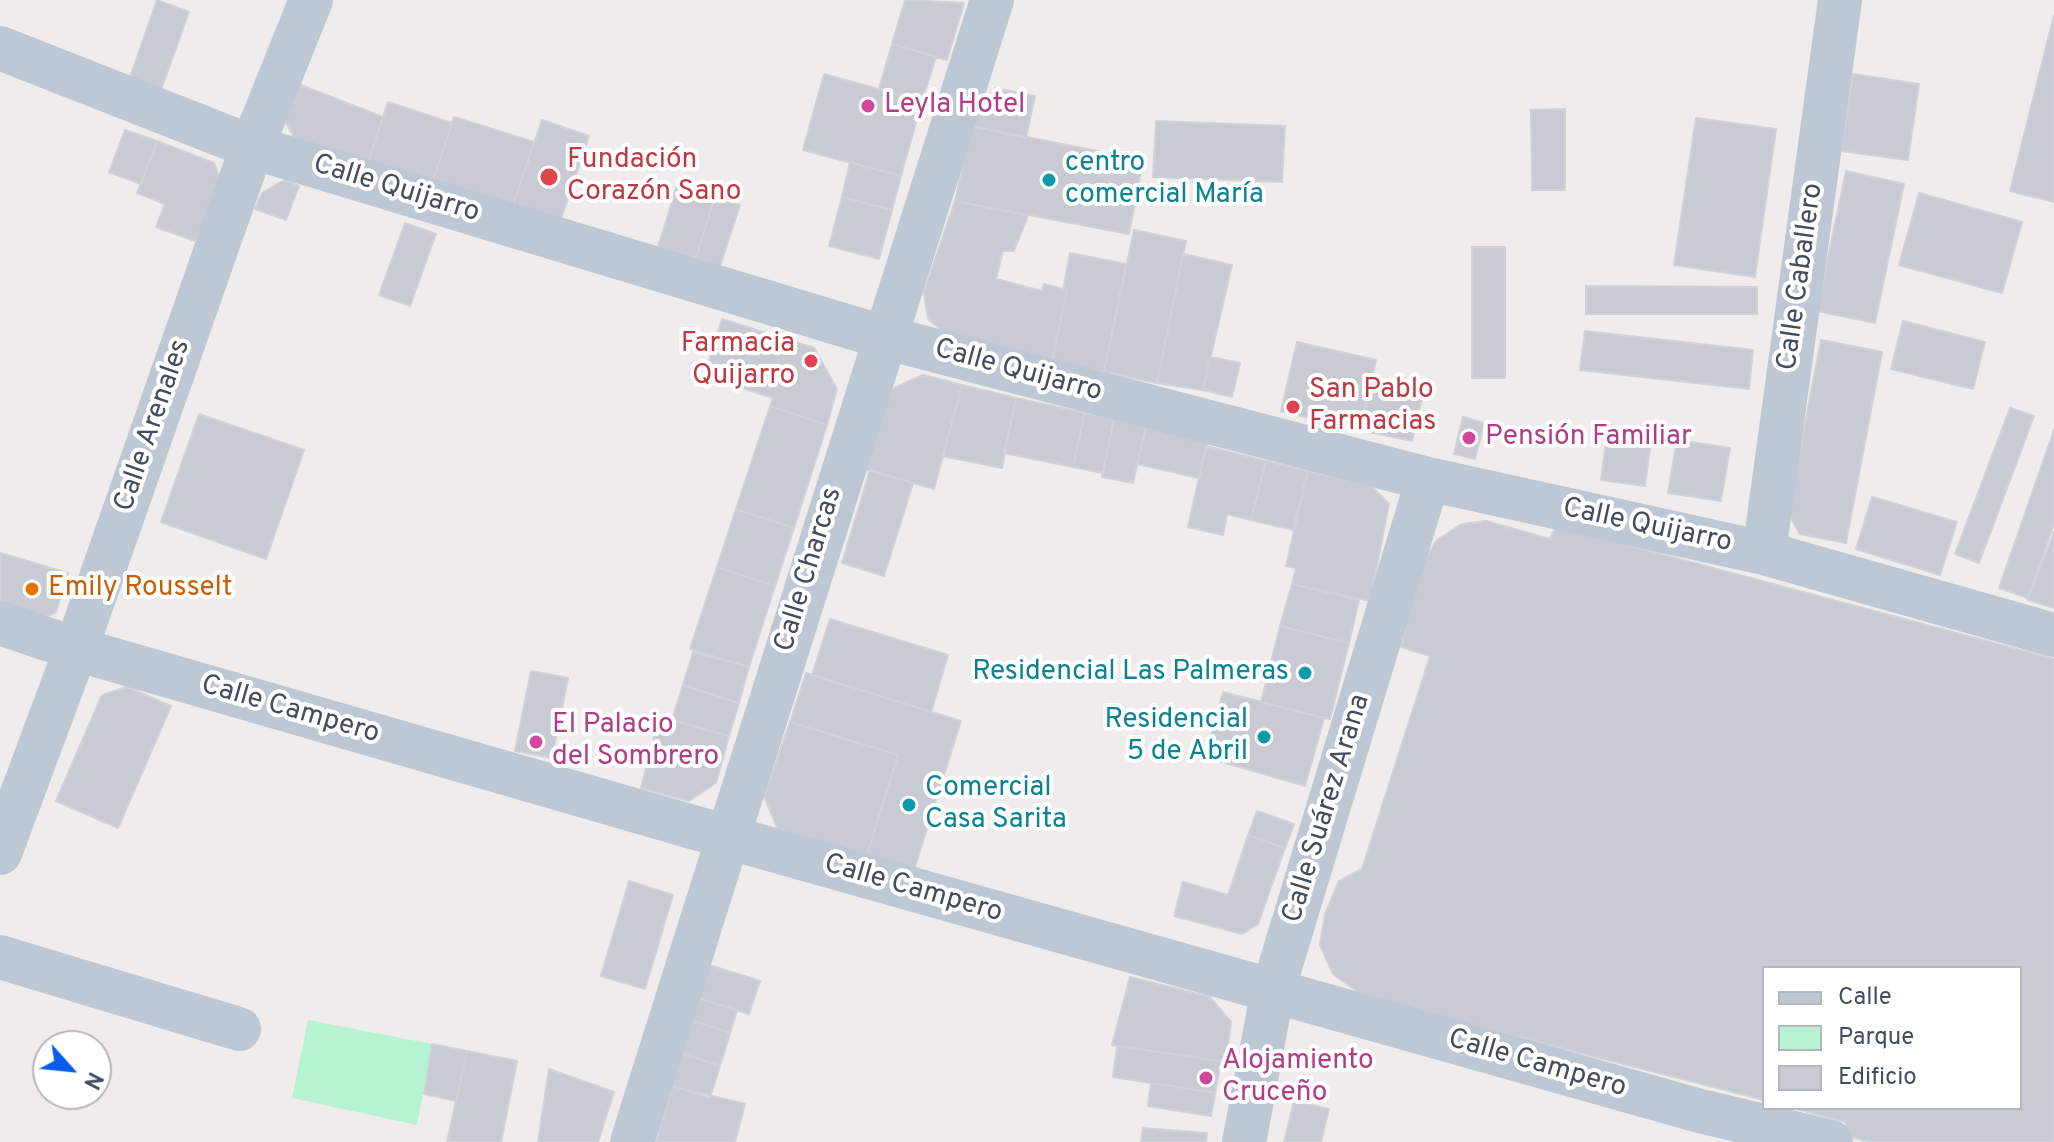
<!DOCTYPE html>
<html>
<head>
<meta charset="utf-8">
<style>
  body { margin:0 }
  #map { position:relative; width:2054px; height:1142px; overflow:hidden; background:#f0ecec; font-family:Overpass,sans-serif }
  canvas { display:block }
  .legend { position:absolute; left:1762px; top:966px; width:260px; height:144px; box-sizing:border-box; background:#fff; border:2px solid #b4b8be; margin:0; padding:10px 14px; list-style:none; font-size:24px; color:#434e5c }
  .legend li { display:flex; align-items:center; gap:16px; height:40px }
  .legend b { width:40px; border:2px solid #b4b8be }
  .north { position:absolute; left:32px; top:1030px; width:80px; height:80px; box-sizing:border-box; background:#fff; border:2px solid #b4b8be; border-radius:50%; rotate:117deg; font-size:22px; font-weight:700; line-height:32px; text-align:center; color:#434e5c }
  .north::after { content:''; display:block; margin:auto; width:28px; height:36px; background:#085bee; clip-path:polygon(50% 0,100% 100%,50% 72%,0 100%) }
</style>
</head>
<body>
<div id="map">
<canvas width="2054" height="1142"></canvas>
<ul class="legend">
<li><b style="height:10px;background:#bec8d4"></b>Calle</li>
<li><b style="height:22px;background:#b5f3d2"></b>Parque</li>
<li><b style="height:22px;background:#c8cbd3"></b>Edificio</li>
</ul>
<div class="north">N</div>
</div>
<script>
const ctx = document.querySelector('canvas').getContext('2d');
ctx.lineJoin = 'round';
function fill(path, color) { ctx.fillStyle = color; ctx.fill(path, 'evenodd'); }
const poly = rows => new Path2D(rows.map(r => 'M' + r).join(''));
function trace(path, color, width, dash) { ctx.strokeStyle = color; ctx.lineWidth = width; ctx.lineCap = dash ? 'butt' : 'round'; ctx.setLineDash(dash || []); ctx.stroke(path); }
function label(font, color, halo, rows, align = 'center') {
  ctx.font = font + ' Overpass,sans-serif'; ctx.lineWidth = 8; ctx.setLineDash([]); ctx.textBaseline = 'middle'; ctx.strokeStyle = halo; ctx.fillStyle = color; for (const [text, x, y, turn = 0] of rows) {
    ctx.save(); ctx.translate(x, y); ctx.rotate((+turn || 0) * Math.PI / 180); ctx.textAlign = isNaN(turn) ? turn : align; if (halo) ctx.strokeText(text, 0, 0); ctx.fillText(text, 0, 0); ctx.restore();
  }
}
const green = poly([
  [308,1020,432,1044,417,1125,292,1098]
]);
const building = poly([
  [157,0,189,12,161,90,129,80,157,0],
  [905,0,964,3,947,60,892,44,905,0],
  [2054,15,2054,202,2010,191,2054,15],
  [892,44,936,57,922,101,879,88,892,44],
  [824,74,922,101,901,176,803,150,824,74],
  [1853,74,1919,84,1908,160,1841,151,1853,74],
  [298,84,383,117,367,165,297,142,284,119,298,84],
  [995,88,1035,96,1026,138,971,126,995,88],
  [388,102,452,123,431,186,367,165,388,102],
  [1565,109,1565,190,1532,190,1531,110,1565,109],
  [454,117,534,142,511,212,431,186,454,117],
  [1696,118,1776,129,1755,277,1674,265,1696,118],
  [542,120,589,136,558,228,511,212,542,120],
  [1156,121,1285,126,1282,182,1153,177,1156,121],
  [971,126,1143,160,1129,234,955,201,971,126],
  [125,130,157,141,141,184,109,172,125,130],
  [157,141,214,163,221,181,198,242,156,227,165,204,137,193,157,141],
  [850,162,901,176,892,210,842,197,850,162],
  [1846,171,1904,184,1875,323,1817,311,1846,171],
  [679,179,716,191,696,258,658,247,679,179],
  [284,180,299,186,286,220,255,209,262,193,284,180],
  [1919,193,2022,222,2002,293,1899,265,1919,193],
  [715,197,740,205,720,266,696,258,715,197],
  [842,197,892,210,879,259,829,246,842,197],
  [955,201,1028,216,1014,251,1003,251,996,279,1042,291,1044,284,1067,290,1052,362,946,333,928,319,924,292,955,201],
  [405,223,436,234,410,306,379,295,405,223],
  [1134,230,1186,241,1157,383,1104,372,1134,230],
  [1472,247,1505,247,1505,378,1472,378,1472,247],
  [1070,253,1126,264,1104,372,1052,362,1067,290,1063,290,1070,253],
  [1183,254,1232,265,1203,390,1157,383,1183,254],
  [1586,286,1757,287,1757,314,1586,314,1586,286],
  [722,319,814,348,837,389,827,425,770,406,773,398,704,376,722,319],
  [1903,321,1985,342,1973,389,1891,369,1903,321],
  [1585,331,1753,350,1749,389,1580,370,1585,331],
  [1821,340,1882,352,1846,543,1800,534,1788,513,1821,340],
  [1297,342,1376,360,1360,430,1281,411,1297,342],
  [1210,357,1240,363,1232,397,1203,390,1210,357],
  [923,375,962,385,934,489,865,469,888,391,923,375],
  [1373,378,1424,390,1412,441,1360,430,1373,378],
  [962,385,1016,398,1002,468,943,456,962,385],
  [1016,398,1085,413,1073,467,1004,453,1016,398],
  [770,406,827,425,794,528,736,509,770,406],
  [2010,408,2034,416,1979,563,1955,554,2010,408],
  [1085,413,1114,418,1103,473,1073,467,1085,413],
  [199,414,304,450,266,559,161,522,199,414],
  [1463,417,1484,423,1475,459,1454,454,1463,417],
  [1114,418,1146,427,1133,483,1102,477,1114,418],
  [1146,427,1208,441,1199,478,1137,464,1146,427],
  [2054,430,2054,524,2028,598,1999,588,2054,430],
  [1607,434,1651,440,1645,486,1601,480,1607,434],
  [1677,440,1730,448,1721,501,1668,493,1677,440],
  [1206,446,1266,461,1251,520,1227,514,1223,535,1188,527,1206,446],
  [1266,461,1308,471,1293,530,1251,520,1266,461],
  [870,470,913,483,884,576,842,563,870,470],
  [1308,471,1370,485,1389,504,1370,601,1292,584,1296,568,1286,566,1308,471],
  [1872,497,1957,522,1940,575,1856,549,1872,497],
  [736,509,794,528,775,586,717,567,736,509],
  [1486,521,1550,539,1556,526,2054,659,2054,1142,1870,1142,1846,1136,1846,1122,1793,1108,2020,1108,2020,968,1764,968,1764,1100,1366,998,1333,974,1320,945,1325,914,1339,881,1362,869,1430,656,1401,647,1420,568,1437,540,1462,524,1486,521],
  [2054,532,2054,608,2028,600,2054,532],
  [0,553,68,573,56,612,43,618,0,606,0,553],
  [717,567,775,586,749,667,690,649,717,567],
  [1292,584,1359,600,1349,643,1280,626,1292,584],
  [830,619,948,655,931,712,812,675,830,619],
  [1280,626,1349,643,1330,719,1261,702,1280,626],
  [693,652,749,667,739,703,683,685,693,652],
  [531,671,568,678,552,758,515,751,531,671],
  [806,673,961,721,914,870,867,855,898,755,790,722,806,673],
  [683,685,739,703,729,736,672,720,683,685],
  [127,687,171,706,118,828,56,801,102,695,127,687],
  [1223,692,1324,718,1305,786,1205,757,1223,692],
  [659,717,729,736,716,783,689,801,641,788,659,717],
  [790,722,898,755,867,855,778,830,764,796,790,722],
  [1257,811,1294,824,1285,848,1248,835,1257,811],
  [1248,835,1285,848,1258,924,1242,934,1174,916,1183,882,1228,895,1248,835],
  [629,881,673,895,645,989,601,976,629,881],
  [709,965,760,981,749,1014,698,998,709,965],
  [1130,977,1210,997,1231,1022,1226,1062,1112,1045,1130,977],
  [698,998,737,1010,730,1033,691,1020,698,998],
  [691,1020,730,1033,720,1066,681,1053,691,1020],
  [432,1044,467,1051,456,1101,424,1094,432,1044],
  [1117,1046,1221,1061,1215,1093,1113,1077,1117,1046],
  [467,1051,517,1061,501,1142,447,1142,467,1051],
  [681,1053,720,1066,710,1098,672,1086,681,1053],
  [549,1069,614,1092,598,1142,538,1142,549,1069],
  [1151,1083,1215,1093,1211,1116,1148,1106,1151,1083],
  [672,1086,745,1104,735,1142,656,1142,672,1086],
  [1294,1101,1329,1109,1321,1142,1284,1142,1294,1101],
  [1143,1128,1207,1133,1206,1142,1141,1142,1143,1128]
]);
const minor = poly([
  [0,48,252,147,883,337,1428,479,1764,553,2054,635],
  [1764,553,1840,0],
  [0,623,76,649,727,837,1700,1111,1831,1142],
  [0,853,76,649,252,147,311,0],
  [0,957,239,1029],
  [632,1142,992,0],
  [1244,1142,1273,990,1428,479]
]);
const markers = [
  [868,106,8,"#d1479c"],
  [549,177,10,"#e0444e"],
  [1049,180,8,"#0f9aa8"],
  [811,361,8,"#e0444e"],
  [1293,407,8,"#e0444e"],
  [1469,438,8,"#d1479c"],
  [32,589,8,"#e8710a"],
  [1305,673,8,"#0f9aa8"],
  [1264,737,8,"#0f9aa8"],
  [536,742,8,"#d1479c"],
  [909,805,8,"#0f9aa8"],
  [1206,1078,8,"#d1479c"]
];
const hotelNames = [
  ["Leyla Hotel",884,106],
  ["Pensión Familiar",1485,438],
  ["El Palacio",552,726],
  ["del Sombrero",552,758],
  ["Alojamiento",1222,1062],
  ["Cruceño",1222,1094]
];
const healthNames = [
  ["Fundación",567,161],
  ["Corazón Sano",567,193],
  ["Farmacia",795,345,"right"],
  ["Quijarro",795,377,"right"],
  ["San Pablo",1309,391],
  ["Farmacias",1309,423]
];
const cultureNames = [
  ["centro",1065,164],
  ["comercial María",1065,196],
  ["Residencial Las Palmeras",1289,673,"right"],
  ["Residencial",1248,721,"right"],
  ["5 de Abril",1248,753,"right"],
  ["Comercial",925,789],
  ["Casa Sarita",925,821]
];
const streetNames = [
  ["Calle Quijarro",396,190,17],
  ["Calle Caballero",1802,277,-82],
  ["Calle Quijarro",1018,372,15],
  ["Calle Arenales",154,426,-71],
  ["Calle Quijarro",1647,527,12],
  ["Calle Charcas",810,570,-73],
  ["Calle Campero",290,711,16],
  ["Calle Suárez Arana",1328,809,-73],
  ["Calle Campero",913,890,16],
  ["Calle Campero",1537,1065,16]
];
const foodNames = [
  ["Emily Rousselt",48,589]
];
fill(green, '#b5f3d2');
fill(building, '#c8cbd3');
trace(building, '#d0d2d9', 2);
trace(minor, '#bec8d4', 44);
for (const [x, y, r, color] of markers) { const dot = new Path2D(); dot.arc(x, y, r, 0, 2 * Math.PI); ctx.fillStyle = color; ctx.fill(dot); trace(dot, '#fff', 3); }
label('28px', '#b23c85', '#fff', hotelNames, 'left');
label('28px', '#be3a42', '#fff', healthNames, 'left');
label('28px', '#0d838f', '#fff', cultureNames, 'left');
label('28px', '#434e5c', '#fff', streetNames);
label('28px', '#c56008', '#fff', foodNames, 'left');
</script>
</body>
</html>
